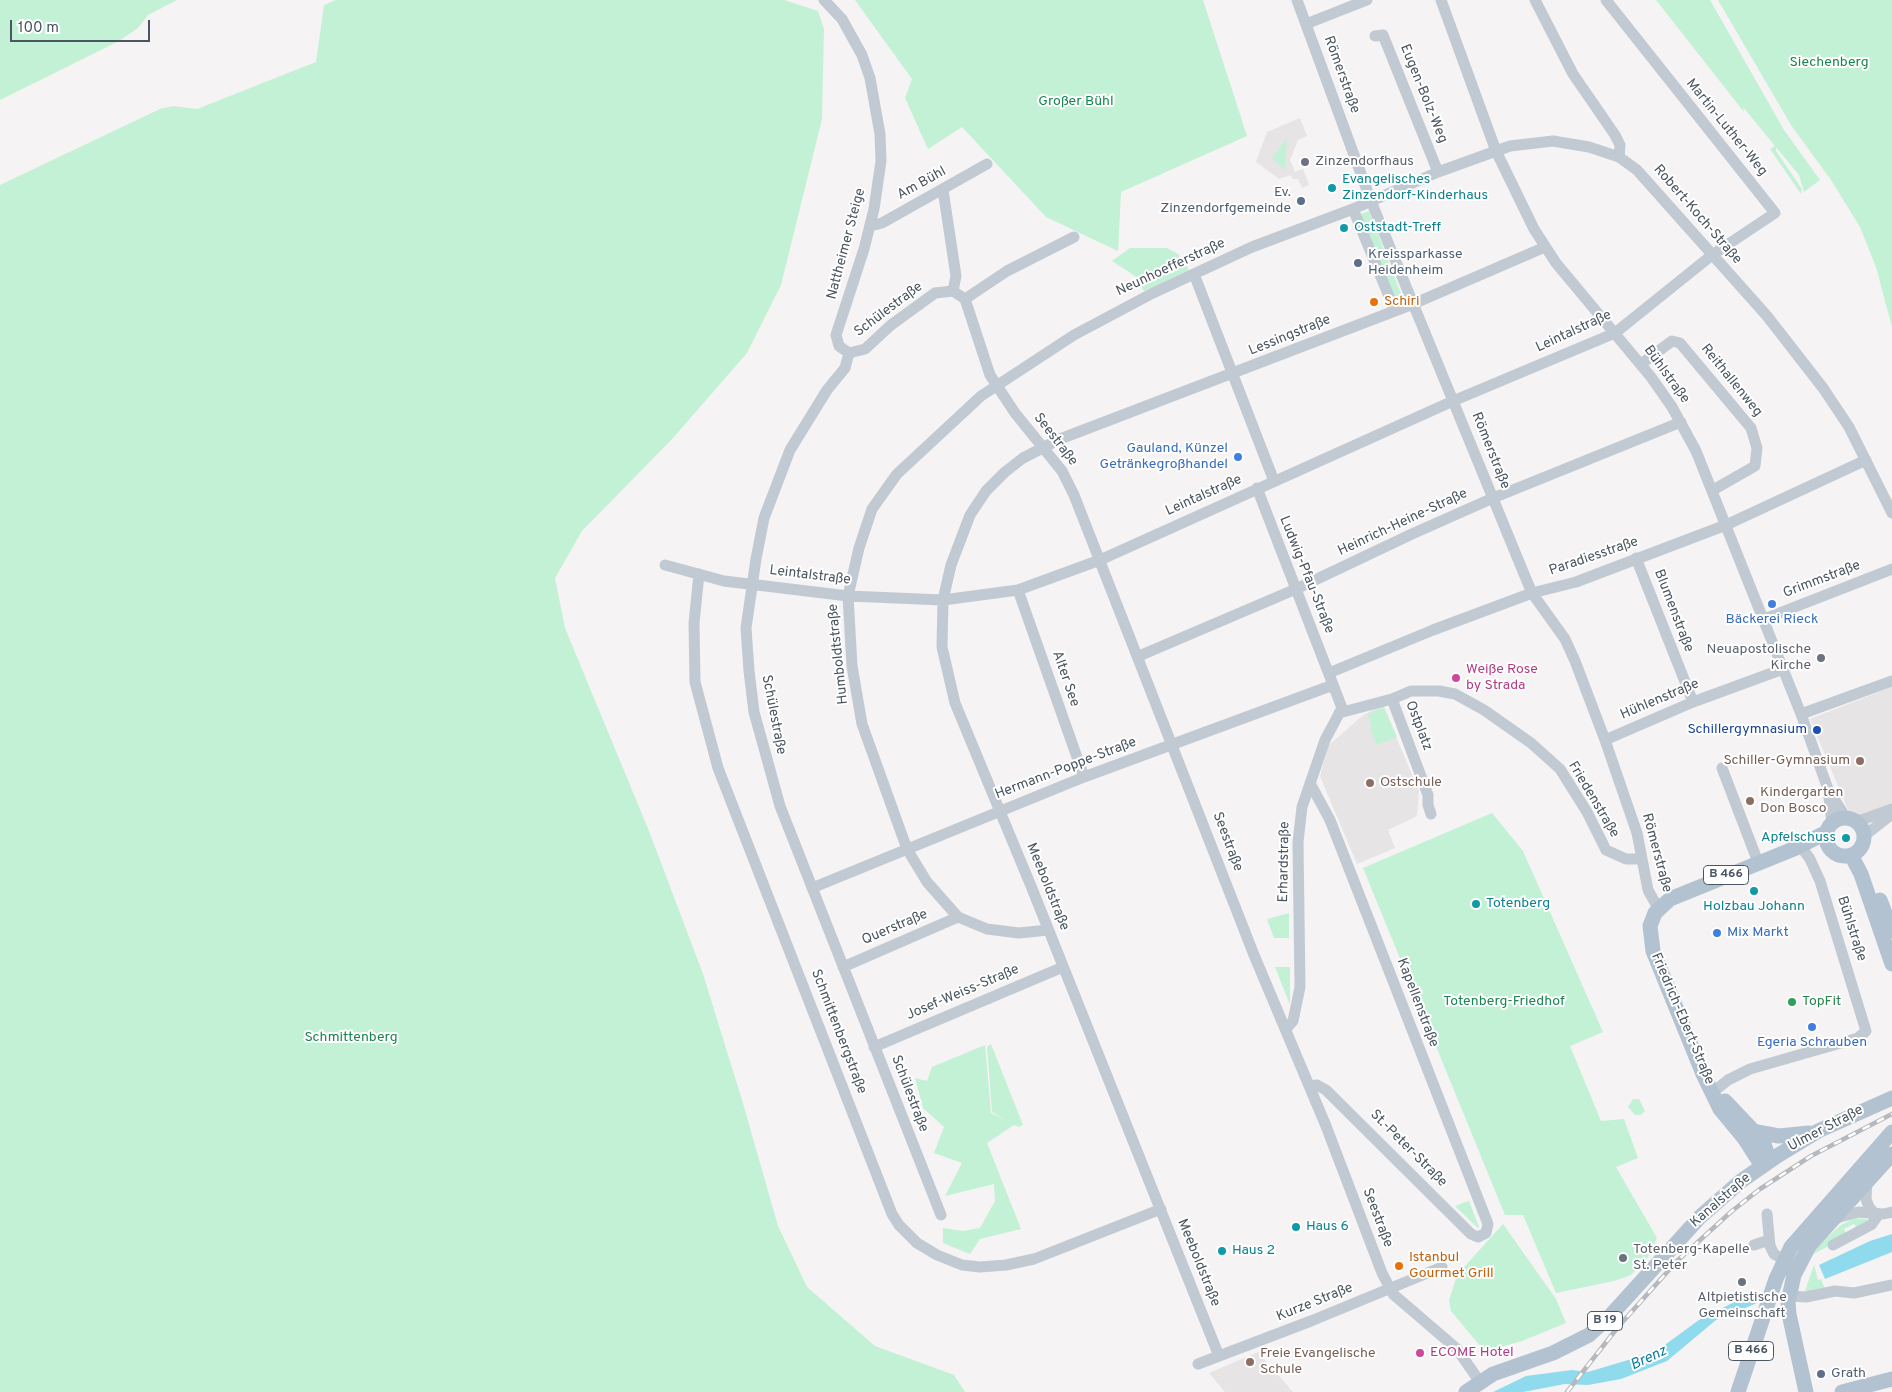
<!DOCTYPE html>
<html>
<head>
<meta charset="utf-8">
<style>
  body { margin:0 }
  #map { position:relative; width:1892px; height:1392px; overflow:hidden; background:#f5f3f3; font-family:Overpass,sans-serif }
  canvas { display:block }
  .scale { position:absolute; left:10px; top:20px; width:140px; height:22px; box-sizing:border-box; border:2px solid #4a5661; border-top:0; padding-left:6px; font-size:15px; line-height:18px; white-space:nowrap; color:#4a5661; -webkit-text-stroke:4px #fff; paint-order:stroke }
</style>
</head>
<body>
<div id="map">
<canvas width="1892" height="1392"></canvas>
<div class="scale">100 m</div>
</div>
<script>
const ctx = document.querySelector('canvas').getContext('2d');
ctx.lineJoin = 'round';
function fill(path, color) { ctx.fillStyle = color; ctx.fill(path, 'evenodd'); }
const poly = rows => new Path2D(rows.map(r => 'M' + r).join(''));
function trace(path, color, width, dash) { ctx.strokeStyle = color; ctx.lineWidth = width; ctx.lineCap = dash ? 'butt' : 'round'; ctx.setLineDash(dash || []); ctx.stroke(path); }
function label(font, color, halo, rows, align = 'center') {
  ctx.font = font + ' Overpass,sans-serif'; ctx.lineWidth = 4; ctx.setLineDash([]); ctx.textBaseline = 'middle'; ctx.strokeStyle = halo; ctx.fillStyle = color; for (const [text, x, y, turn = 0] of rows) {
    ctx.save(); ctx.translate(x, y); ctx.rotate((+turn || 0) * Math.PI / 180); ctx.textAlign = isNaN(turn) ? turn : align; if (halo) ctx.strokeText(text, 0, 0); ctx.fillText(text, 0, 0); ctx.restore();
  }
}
const education = poly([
  [1300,118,1307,136,1298,140,1290,160,1295,172,1303,169,1309,185,1302,188,1298,179,1293,179,1290,175,1279,179,1256,162,1267,132],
  [1892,687,1892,803,1856,818,1851,817,1810,719],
  [1382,704,1419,791,1417,816,1388,830,1395,848,1357,864,1320,776,1328,746,1362,716],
  [1258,1352,1293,1392,1225,1392,1209,1373]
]);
const green = poly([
  [0,0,177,0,148,15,138,28,119,41,0,100],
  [336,0,784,0,818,11,824,29,822,119,781,285,747,353,673,438,582,531,555,578,565,628,649,831,703,974,742,1100,778,1226,807,1287,875,1346,954,1375,965,1392,0,1392,0,185,160,109,173,106,197,109,316,62,324,5],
  [855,0,1203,0,1247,136,1121,192,1118,251,1046,217,962,127,928,149,905,98,912,79],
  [1656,0,1710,0,1784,130,1820,180,1804,192,1799,175,1776,147,1776,151,1802,189,1801,194,1770,149,1775,146,1743,107,1744,112],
  [1718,0,1892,0,1892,327,1876,267,1860,227,1831,180,1791,125],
  [1287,138,1285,170,1272,158],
  [1369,211,1403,299,1392,303,1358,215],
  [1130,248,1167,248,1178,254,1189,270,1144,291,1135,276,1112,261],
  [1384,707,1397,737,1377,745,1370,729,1372,728,1368,714],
  [1492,813,1523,851,1603,1032,1570,1046,1601,1121,1624,1119,1638,1158,1616,1167,1657,1238,1648,1257,1631,1275,1614,1281,1556,1293,1523,1215,1505,1215,1363,868],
  [1289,913,1289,938,1274,938,1267,919],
  [1275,967,1290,967,1290,1005],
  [991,1044,1023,1125,1019,1127,1014,1125,987,1143,1021,1229,980,1239,970,1254,943,1243,943,1228,963,1231,980,1228,995,1201,994,1184,945,1196,962,1163,934,1153,944,1127,923,1108,915,1078,927,1081,932,1067,985,1045,991,1113,1005,1120,992,1112,987,1047],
  [1633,1099,1639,1099,1645,1111,1641,1115,1635,1115,1628,1107],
  [1469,1201,1479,1227,1478,1228,1455,1206],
  [1855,1218,1867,1219,1867,1222,1856,1227,1854,1224,1844,1229,1846,1233,1831,1245,1813,1254,1813,1250,1841,1225],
  [1503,1224,1556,1299,1566,1323,1522,1341,1490,1350,1481,1347,1451,1311,1449,1301,1457,1275],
  [1814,1265,1818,1280,1821,1279,1825,1289,1804,1294]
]);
const water = poly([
  [1892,1234,1892,1252,1825,1279,1819,1265,1870,1241],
  [1754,1292,1757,1303,1716,1320,1667,1361,1621,1379,1588,1385,1565,1384,1523,1392,1493,1392,1526,1376,1572,1370,1588,1372,1628,1360,1662,1347,1699,1320]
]);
const minor = poly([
  [824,0,842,19,862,55,870,78,880,134,881,161,874,209,864,249,836,335,839,346,849,353],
  [1297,0,1371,201,1524,574,1532,593,1565,639,1575,661,1605,740,1637,833,1648,890,1658,908],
  [1441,0,1496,151,1534,229,1556,263,1651,377,1672,407,1696,451,1801,714,1828,789,1832,823],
  [1535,0,1573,74,1615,135,1620,145,1619,157],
  [1306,24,1367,0],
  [1375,36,1383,35,1438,172],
  [943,190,956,276,953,291],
  [1353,209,1395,311],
  [870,226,882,223,987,164],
  [1194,274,1274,481],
  [965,299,1007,271,1074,237],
  [849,353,865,349,891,325,935,293,953,291,965,299,990,375,1015,413,1062,471,1074,495,1254,955,1326,1126,1382,1273,1393,1294,1457,1349,1480,1382],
  [849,353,845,368,827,390,790,450,764,518,756,559,746,628,749,671,754,712,780,806,941,1215],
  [1641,364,1672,341,1680,343,1751,428,1757,448,1755,466,1713,490],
  [1257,488,1342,708,1325,740,1302,807,1298,842,1300,987,1293,1021,1286,1029],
  [1636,558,1693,702],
  [665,565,724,581,848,596,943,600,1018,590,1100,560,1453,401,1615,333,1712,255,1775,213,1606,0],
  [699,574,694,623,695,682,718,768,892,1214,899,1225,917,1243,937,1255,962,1265,980,1267,1006,1265,1034,1259,1161,1209],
  [1018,590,1084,777],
  [1764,619,1892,569],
  [1139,656,1296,589,1412,534,1493,498,1681,422],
  [1329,673,1433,630,1532,593,1576,582,1726,525,1866,460],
  [1392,699,1428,795,1428,805,1431,814],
  [1339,713,1392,699,1411,691,1439,691,1455,694,1484,710,1531,743,1560,769,1587,812,1606,850,1626,859,1642,859],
  [1801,714,1892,681],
  [1605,740,1693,702,1783,669],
  [1722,768,1758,862],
  [1310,783,1330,820,1488,1224,1486,1233,1478,1237,1471,1234,1326,1090,1317,1085,1310,1086],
  [1831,794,1846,818],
  [1856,822,1892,809],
  [1864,836,1892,814],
  [812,888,1084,777,1333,685],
  [1048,930,1019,933,987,929,958,917,927,882,907,849,862,724,852,666,848,596,859,548,872,509,897,474,981,396,1074,335,1153,293,1252,247,1353,209,1438,172,1510,146,1553,141,1589,147,1619,157,1637,170,1767,316,1823,388,1849,427,1892,513],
  [843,967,958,917],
  [874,1047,1063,967],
  [1713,1092,1728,1080,1750,1069,1858,1038,1866,1031,1820,881,1810,859,1802,848],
  [1867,1181,1866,1199,1869,1207,1875,1214],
  [1767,1214,1770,1246,1774,1254,1784,1260],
  [1833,1219,1858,1212,1883,1214,1892,1212],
  [1754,1245,1769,1240],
  [1833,1245,1871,1225,1879,1214],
  [1789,1296,1806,1297,1835,1291,1854,1293,1892,1285],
  [1219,1356,1031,886,955,703,942,647,943,600,951,565,970,515,986,491,1005,472,1023,458,1060,439,1413,304,1545,247],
  [1198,1364,1311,1321,1442,1267]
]);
const major = poly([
  '1826 837a19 19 0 1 1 38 0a19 19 0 1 1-38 0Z',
  [1851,855,1861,874,1892,964],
  [1880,900,1892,931],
  [1725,1101,1763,1141,1766,1150,1762,1166],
  [1757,1132,1779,1136,1809,1133],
  [1762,1166,1744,1138,1720,1109,1703,1074,1653,951,1650,926,1655,913,1670,899,1796,848,1827,832],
  [1466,1392,1493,1374,1553,1353,1589,1335,1610,1316,1700,1217,1741,1181,1777,1156,1818,1131,1892,1098],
  [1738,1392,1776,1279,1791,1247,1892,1132],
  [1806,1392,1789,1314,1788,1302,1794,1275,1809,1246,1892,1154],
  [1842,1392,1892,1379]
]);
const rail = poly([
  [1567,1392,1618,1327,1677,1261,1732,1211,1760,1189,1811,1156,1892,1114]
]);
const markers = [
  [1305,162,5,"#6b7280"],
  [1332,188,5,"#0f9aa8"],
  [1301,201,5,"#5c6f8a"],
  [1344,228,5,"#0f9aa8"],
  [1358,263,5,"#5c6f8a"],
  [1374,302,5,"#e8710a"],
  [1238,457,5,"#3f7fe0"],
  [1772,604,5,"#3f7fe0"],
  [1821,658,5,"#6b7280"],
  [1456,678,5,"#d1479c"],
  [1817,730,5,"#1a4fb4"],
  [1860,761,5,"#8d6e63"],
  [1370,783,5,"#8d6e63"],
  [1750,801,5,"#8d6e63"],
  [1846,838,5,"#0f9aa8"],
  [1754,891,5,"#0f9aa8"],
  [1476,904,5,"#0f9aa8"],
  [1717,933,5,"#3f7fe0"],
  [1792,1002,5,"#2e9e5b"],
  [1812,1027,5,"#3f7fe0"],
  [1296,1227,5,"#0f9aa8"],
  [1222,1251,5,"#0f9aa8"],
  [1623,1258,5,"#6b7280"],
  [1399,1266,5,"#e8710a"],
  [1742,1282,5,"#6b7280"],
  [1420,1353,5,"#d1479c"],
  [1250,1362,5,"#8d6e63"],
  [1821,1374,5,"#5c6f8a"]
];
const shields = [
  [1726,875,45],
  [1605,1321,35],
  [1751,1351,45]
];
const shieldNames = [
  ["B 466",1726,875],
  ["B 19",1605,1321],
  ["B 466",1751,1351]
];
const parkNames = [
  ["Siechenberg",1829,63],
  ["Großer Bühl",1076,102],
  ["Totenberg-Friedhof",1504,1002],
  ["Schmittenberg",351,1038]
];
const streetNames = [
  ["Römerstraße",1341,75,70],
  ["Eugen-Bolz-Weg",1423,94,68],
  ["Martin-Luther-Weg",1726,128,51],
  ["Am Bühl",922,184,-29],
  ["Robert-Koch-Straße",1697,215,49],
  ["Nattheimer Steige",847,244,-75],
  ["Neunhoefferstraße",1171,268,-25],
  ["Schülestraße",889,310,-37],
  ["Leintalstraße",1574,332,-25],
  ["Lessingstraße",1290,336,-22],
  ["Bühlstraße",1666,375,54],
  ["Reithallenweg",1731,381,51],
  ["Seestraße",1055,440,52],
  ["Römerstraße",1490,451,68],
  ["Leintalstraße",1204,496,-24],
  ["Heinrich-Heine-Straße",1403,523,-25],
  ["Paradiesstraße",1594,557,-19],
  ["Ludwig-Pfau-Straße",1306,575,68],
  ["Leintalstraße",810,576,7],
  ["Grimmstraße",1822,580,-21],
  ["Blumenstraße",1673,611,69],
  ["Humboldtstraße",839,654,-96],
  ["Alter See",1065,679,71],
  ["Hühlenstraße",1660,700,-23],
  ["Schülestraße",773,715,79],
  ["Ostplatz",1418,726,69],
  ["Hermann-Poppe-Straße",1066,769,-21],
  ["Friedenstraße",1593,800,59],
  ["Seestraße",1227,842,69],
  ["Römerstraße",1656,853,75],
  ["Erhardstraße",1285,862,-89],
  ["Meeboldstraße",1047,887,68],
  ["Querstraße",895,928,-23],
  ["Bühlstraße",1851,929,72],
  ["Josef-Weiss-Straße",963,993,-23],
  ["Kapellenstraße",1417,1003,69],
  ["Friedrich-Ebert-Straße",1682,1019,67],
  ["Schmittenbergstraße",838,1032,69],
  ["Schülestraße",909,1094,69],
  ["Ulmer Straße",1826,1129,-28],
  ["St.-Peter-Straße",1408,1149,45],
  ["Kanalstraße",1721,1201,-41],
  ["Seestraße",1377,1218,69],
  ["Meeboldstraße",1198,1263,68],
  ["Kurze Straße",1315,1303,-22]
];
const worshipNames = [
  ["Zinzendorfhaus",1315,162],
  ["Neuapostolische",1811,650,"right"],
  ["Kirche",1811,666,"right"],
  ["Totenberg-Kapelle",1633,1250],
  ["St. Peter",1633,1266],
  ["Altpietistische",1742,1298,"center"],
  ["Gemeinschaft",1742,1314,"center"]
];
const cultureNames = [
  ["Evangelisches",1342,180],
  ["Zinzendorf-Kinderhaus",1342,196],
  ["Oststadt-Treff",1354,228],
  ["Apfelschuss",1836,838,"right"],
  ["Totenberg",1486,904],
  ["Holzbau Johann",1754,907,"center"],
  ["Haus 6",1306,1227],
  ["Haus 2",1232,1251]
];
const serviceNames = [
  ["Ev.",1291,193,"right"],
  ["Zinzendorfgemeinde",1291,209,"right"],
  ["Kreissparkasse",1368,255],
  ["Heidenheim",1368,271],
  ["Grath",1831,1374]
];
const foodNames = [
  ["Schiri",1384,302],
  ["Istanbul",1409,1258],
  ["Gourmet Grill",1409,1274]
];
const shopNames = [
  ["Gauland, Künzel",1228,449,"right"],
  ["Getränkegroßhandel",1228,465,"right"],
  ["Bäckerei Rieck",1772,620],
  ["Mix Markt",1727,933,"left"],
  ["Egeria Schrauben",1812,1043]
];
const hotelNames = [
  ["Weiße Rose",1466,670],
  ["by Strada",1466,686],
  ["ECOME Hotel",1430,1353]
];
const transitNames = [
  ["Schillergymnasium",1807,730]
];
const educationNames = [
  ["Schiller-Gymnasium",1850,761,"right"],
  ["Ostschule",1380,783],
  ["Kindergarten",1760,793],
  ["Don Bosco",1760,809],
  ["Freie Evangelische",1260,1354],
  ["Schule",1260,1370]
];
const leisureNames = [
  ["TopFit",1802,1002]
];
const waterNames = [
  ["Brenz",1649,1359,-25]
];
fill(education, '#e6e4e5');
fill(green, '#c3f1d5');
fill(water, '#90daee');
trace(minor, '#c1cad2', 11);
trace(major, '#b3c2d1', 15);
trace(rail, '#b5b8bd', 4.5);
trace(rail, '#fff', 2.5, [8]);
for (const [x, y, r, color] of markers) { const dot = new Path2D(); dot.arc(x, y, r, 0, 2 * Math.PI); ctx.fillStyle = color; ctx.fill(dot); trace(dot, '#fff', 2); }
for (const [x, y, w] of shields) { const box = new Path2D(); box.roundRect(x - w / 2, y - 9.5, w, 19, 4); ctx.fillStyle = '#fff'; ctx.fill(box); trace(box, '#4a5661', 1); }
label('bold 12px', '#4a5661', null, shieldNames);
label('14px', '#17864f', '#fff', parkNames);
label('14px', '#4a5661', '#fff', streetNames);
label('14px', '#5b616d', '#fff', worshipNames, 'left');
label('14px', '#0d838f', '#fff', cultureNames, 'left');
label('14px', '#4e5e75', '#fff', serviceNames, 'left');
label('14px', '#c56008', '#fff', foodNames, 'left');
label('14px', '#366cbe', '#fff', shopNames);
label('14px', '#b23c85', '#fff', hotelNames, 'left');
label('14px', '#164399', '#fff', transitNames, 'right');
label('14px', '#785e54', '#fff', educationNames, 'left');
label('14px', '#27864d', '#fff', leisureNames, 'left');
label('italic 15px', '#0c7c9b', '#fff', waterNames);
</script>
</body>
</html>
